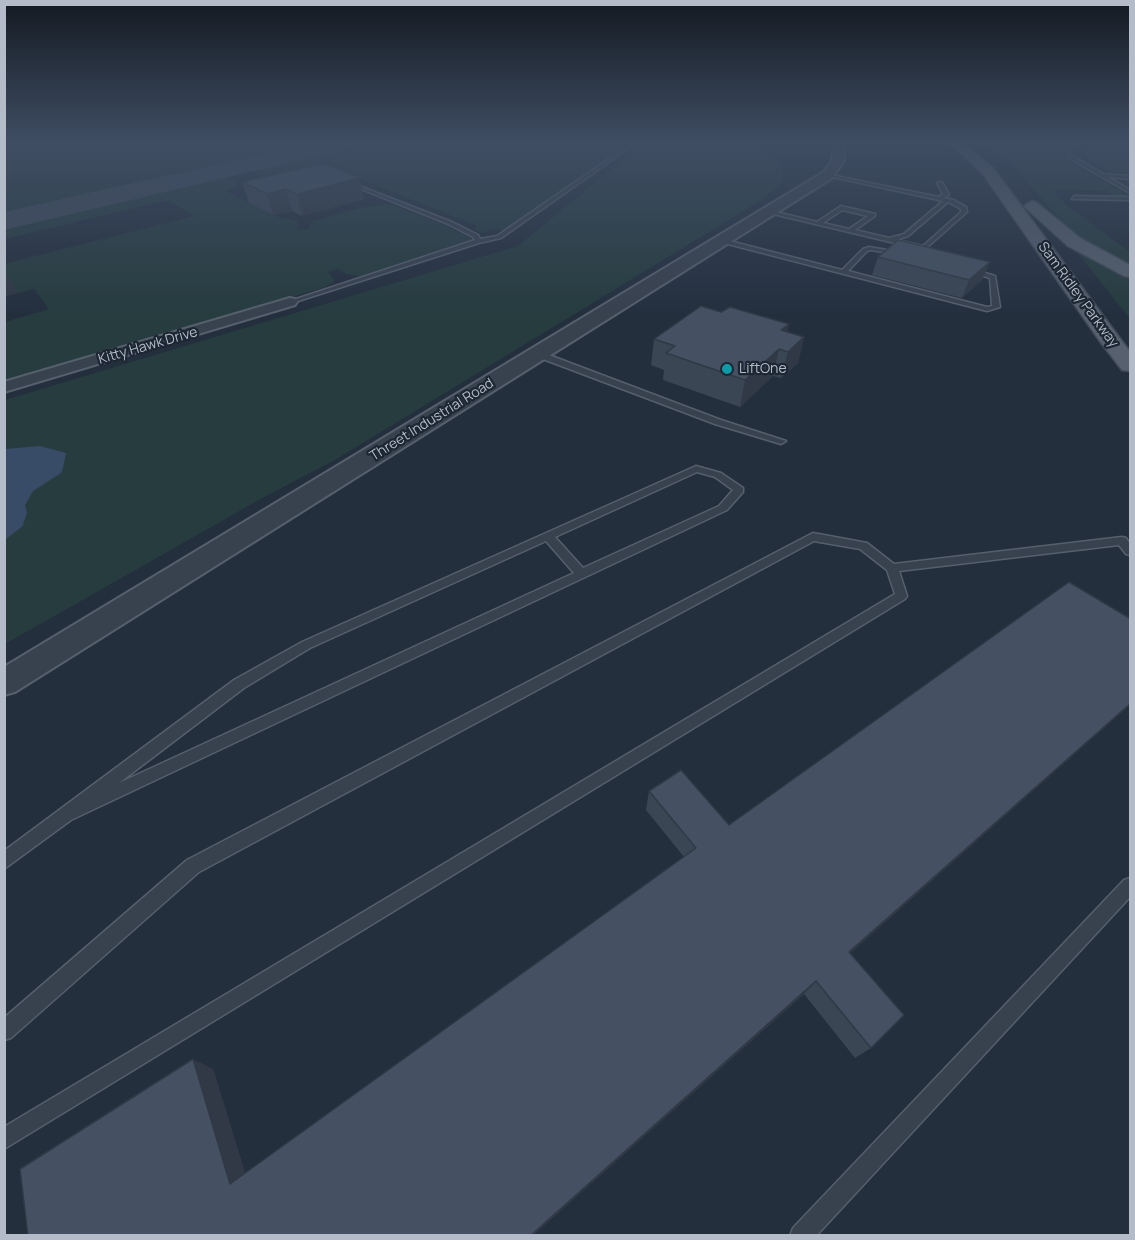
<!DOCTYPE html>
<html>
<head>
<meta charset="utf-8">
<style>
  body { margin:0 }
  #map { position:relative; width:1135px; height:1240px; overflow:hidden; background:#242f3e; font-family:Manrope,sans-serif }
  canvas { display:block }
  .frame { position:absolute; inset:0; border:6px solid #b4bcc9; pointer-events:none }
</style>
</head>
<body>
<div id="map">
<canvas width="1135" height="1240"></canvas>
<div class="frame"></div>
</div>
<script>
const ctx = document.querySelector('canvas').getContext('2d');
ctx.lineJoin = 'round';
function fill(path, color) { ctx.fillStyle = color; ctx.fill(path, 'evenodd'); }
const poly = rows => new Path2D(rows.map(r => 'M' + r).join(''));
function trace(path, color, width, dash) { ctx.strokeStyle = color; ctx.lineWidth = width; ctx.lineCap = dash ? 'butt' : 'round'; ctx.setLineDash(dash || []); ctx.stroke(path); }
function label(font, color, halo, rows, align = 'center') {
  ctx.font = font + ' Manrope,sans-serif'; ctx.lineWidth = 4.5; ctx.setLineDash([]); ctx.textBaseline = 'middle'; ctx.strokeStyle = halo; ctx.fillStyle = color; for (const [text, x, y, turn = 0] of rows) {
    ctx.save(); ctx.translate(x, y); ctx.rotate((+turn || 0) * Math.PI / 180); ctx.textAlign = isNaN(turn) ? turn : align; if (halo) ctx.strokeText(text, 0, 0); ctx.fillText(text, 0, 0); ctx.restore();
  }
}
const green = poly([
  [4,143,326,143,263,159,5,216],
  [354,143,631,143,505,231,492,229,484,233,474,229,477,226,356,177,262,178,254,174,258,167,329,151],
  [679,143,757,143,782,166,784,176,780,185,755,204,335,460,266,496,5,644,5,400,518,246,642,144],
  [979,143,1061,145,1060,152,1069,162,1127,194,1123,197,1109,197,1106,195,1113,195,1106,191,1055,189,1057,195,1069,207,1130,252,1130,269,1078,240,1011,164],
  [1096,143,1130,143,1130,174,1111,172,1089,160,1083,151,1084,147],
  [225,178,234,180,238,186,225,191,273,215,284,219,292,219,298,222,297,230,309,229,311,222,359,208,385,204,393,205,444,225,469,237,471,240,360,276,346,274,338,269,328,272,335,281,325,287,5,383,5,322,49,309,34,289,18,293,5,280,4,264,194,216,168,200,5,239,5,225,204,179],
  [1076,251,1130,277,1130,319,1100,281]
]);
const water = poly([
  [40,446,66,453,63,468,61,473,33,491,25,505,27,513,23,524,24,525,5,540,5,449]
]);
const taxiway = poly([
  [313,143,355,143,351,148,343,150,4,230,4,212,313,143]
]);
const service = poly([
  [632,143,636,143,501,238,479,243,292,303,287,302,475,240,473,237,448,224,354,186,354,184,452,222,478,235,480,239,497,236,632,143],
  [1073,143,1077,143,1070,151,1071,155,1103,174,1130,176,1130,179,1108,177,1130,190,1130,193,1067,157,1066,151,1073,143],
  [826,174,939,197,943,194,937,183,942,182,949,194,944,198,954,200,966,207,967,212,924,250,765,212,768,210,817,222,841,206,875,214,875,216,855,230,889,238,904,234,943,201,828,176,826,174],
  [948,202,961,209,961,212,923,246,896,240,908,236,948,202],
  [842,210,868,216,849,229,823,223,842,210],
  [1074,196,1130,197,1130,200,1072,199,1074,196],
  [722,239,842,270,863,249,869,247,899,252,902,254,901,255,871,250,867,251,848,271,987,307,992,306,990,278,967,271,966,270,969,268,995,276,1000,307,987,311,720,242,722,239],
  [535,352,541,352,721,420,786,441,781,444,715,424,535,356,535,352],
  [696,466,721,473,743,488,743,492,727,510,71,820,4,869,4,851,234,680,302,642,696,466],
  [697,472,715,477,733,490,719,506,583,568,555,537,697,472],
  [546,541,574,573,119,783,244,688,310,648,546,541],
  [813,533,867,543,894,564,1122,537,1126,538,1130,544,1130,555,1126,554,1119,545,899,571,907,596,905,599,4,1149,4,1127,895,594,887,570,860,549,814,541,199,872,11,1038,4,1040,4,1018,187,860,813,533],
  [1130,878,1130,897,816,1236,790,1236,793,1228,1124,880,1130,878]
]);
const minor = poly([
  [290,298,295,299,297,302,295,305,4,392,4,382,290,298]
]);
const tertiary = poly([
  [831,143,842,143,845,147,843,162,832,178,15,692,4,695,4,667,824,172,831,162,834,148,831,143]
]);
const primary = poly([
  [950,143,963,143,993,168,1130,352,1130,371,1122,370,1099,340,983,174,950,143],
  [1032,201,1037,203,1080,238,1130,265,1130,277,1124,276,1068,246,1027,209,1024,206,1032,201]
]);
const wall = poly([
  [242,182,364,199,302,216,292,211,273,215,249,203],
  [878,257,982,280,962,298,872,275],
  [721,312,789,324,787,332,804,337,798,363,781,378,773,376,740,407,663,380,664,370,651,365,654,339],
  [1131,619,1131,704,850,953,871,1048,855,1058,804,994,532,1236,28,1236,213,1069,245,1173,684,857,646,810,649,791,729,825]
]);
const shadedWall = poly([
  [360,178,364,199,302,216,297,194],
  [286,189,292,211,273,215,267,194],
  [990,262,982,280,962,298,969,280],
  [4,269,18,293,4,297],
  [789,324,783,349,779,349,773,376,740,407,745,380,781,330],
  [804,337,798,363,781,378,788,352],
  [1131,703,1131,704,836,966,849,952],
  [816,981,804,994,532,1236,530,1236],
  [193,1059,213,1069,249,1187,230,1184]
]);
const building = poly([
  [326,164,360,178,297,194,286,189,267,194,242,182,316,165,326,164],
  [898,240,990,262,969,280,878,257,898,240],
  [701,306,721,312,730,307,789,324,781,330,804,337,788,352,779,349,745,380,666,353,675,346,654,339,701,306],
  [1069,582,1131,619,1131,703,849,952,904,1015,871,1048,816,981,530,1236,28,1236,20,1169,193,1059,230,1184,696,848,649,791,681,770,729,825,1069,582]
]);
const markers = [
  [727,369,6,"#0f9aa8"]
];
const farStreetnames = [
  ["Sam Ridley Parkway",1078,295,54],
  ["Kitty Hawk Drive",148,346,-16],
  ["Threet Industrial Road",432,420,-32]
];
const farPoinames = [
  ["LiftOne",739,369]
];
fill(green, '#263c3f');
fill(water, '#394c67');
fill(taxiway, '#3f4a5a');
trace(service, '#565f6c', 3);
trace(minor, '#565f6c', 4);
trace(tertiary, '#565f6c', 4);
trace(primary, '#414a57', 3);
fill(service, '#38414e');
fill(minor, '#38414e');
fill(tertiary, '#38414e');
fill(primary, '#56606e');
fill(wall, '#3b4654');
fill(shadedWall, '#303945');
fill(building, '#455162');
trace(building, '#303945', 1.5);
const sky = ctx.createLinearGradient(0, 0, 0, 316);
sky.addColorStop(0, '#141a22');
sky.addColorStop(0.45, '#3f4d63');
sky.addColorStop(1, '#3f4d6300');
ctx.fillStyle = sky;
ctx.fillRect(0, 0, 1135, 316);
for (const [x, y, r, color] of markers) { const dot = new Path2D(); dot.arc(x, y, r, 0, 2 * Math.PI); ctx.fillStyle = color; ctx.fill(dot); trace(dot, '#1d2633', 2); }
label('14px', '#b4bcc9', '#1d2633', farStreetnames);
label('14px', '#b4bcc9', '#1d2633', farPoinames, 'left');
</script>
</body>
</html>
